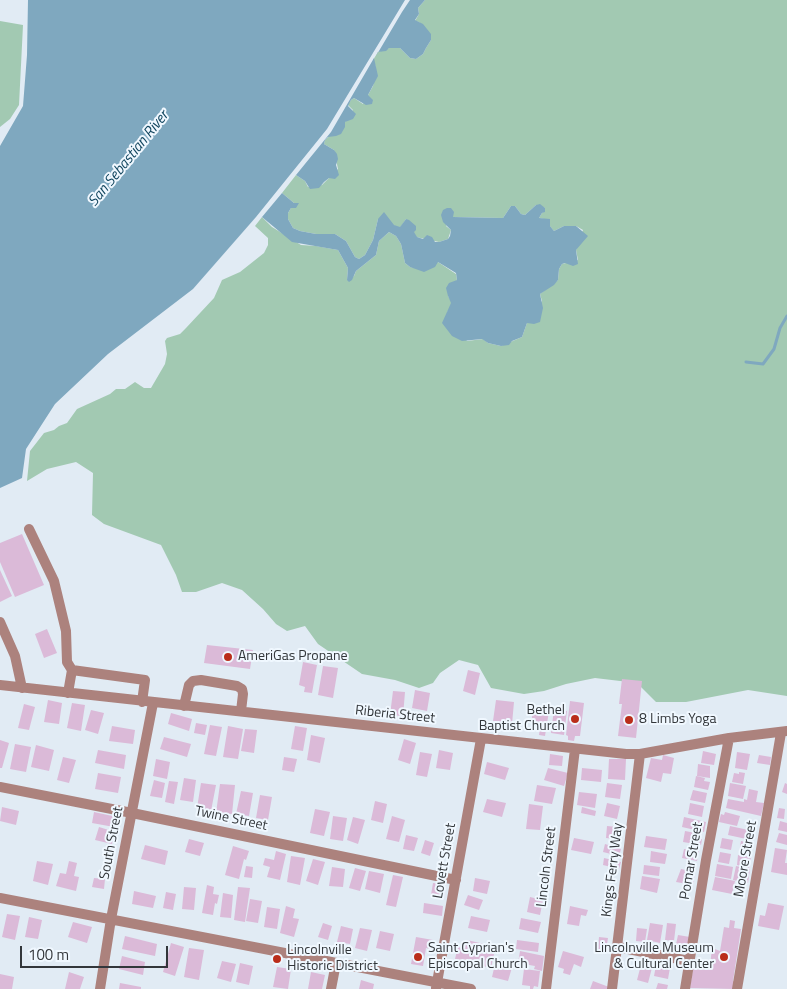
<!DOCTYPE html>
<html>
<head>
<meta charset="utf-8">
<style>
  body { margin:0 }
  #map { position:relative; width:787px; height:989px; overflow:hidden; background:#e1ebf4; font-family:"Titillium Web",sans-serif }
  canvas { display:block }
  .scale { position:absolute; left:20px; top:946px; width:148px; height:22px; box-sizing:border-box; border:2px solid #32363a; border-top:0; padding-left:6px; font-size:15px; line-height:18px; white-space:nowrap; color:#32363a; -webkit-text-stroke:4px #f0f8ff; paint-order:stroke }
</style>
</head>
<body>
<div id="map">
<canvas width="787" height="989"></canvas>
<div class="scale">100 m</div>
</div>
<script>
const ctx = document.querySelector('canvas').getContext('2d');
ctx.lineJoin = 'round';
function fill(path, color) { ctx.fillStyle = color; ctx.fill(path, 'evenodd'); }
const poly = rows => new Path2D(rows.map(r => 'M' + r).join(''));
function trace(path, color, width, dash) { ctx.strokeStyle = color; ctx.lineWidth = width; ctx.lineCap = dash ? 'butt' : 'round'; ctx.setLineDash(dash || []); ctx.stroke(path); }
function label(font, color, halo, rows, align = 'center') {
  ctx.font = font + ' "Titillium Web",sans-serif'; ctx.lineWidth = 4; ctx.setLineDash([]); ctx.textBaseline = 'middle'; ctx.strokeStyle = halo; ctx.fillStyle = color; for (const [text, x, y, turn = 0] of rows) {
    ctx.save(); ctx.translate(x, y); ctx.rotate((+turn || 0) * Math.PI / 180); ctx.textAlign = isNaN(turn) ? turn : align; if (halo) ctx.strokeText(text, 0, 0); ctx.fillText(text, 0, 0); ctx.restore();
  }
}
const green = poly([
  [425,0,787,0,787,696,748,690,686,702,656,702,637,683,595,678,566,684,544,691,524,694,491,688,478,665,459,660,440,673,433,683,419,688,395,680,362,674,318,644,305,626,287,631,276,624,263,609,242,590,222,583,196,592,182,592,176,575,161,545,104,524,92,515,93,473,76,462,47,469,27,481,30,451,44,433,54,430,59,426,67,423,77,409,110,394,116,389,125,389,135,382,144,388,151,388,165,364,167,354,165,341,167,338,180,334,186,328,214,298,222,280,240,272,264,253,268,245,268,238,255,226,262,217,272,227,301,245,316,246,338,250,348,268,347,280,354,276,356,271,376,255,379,241,389,232,396,236,401,244,405,263,410,267,416,268,438,262,456,274,457,280,448,296,452,303,450,308,447,312,467,341,483,339,488,343,501,346,522,337,527,323,542,301,540,294,558,280,559,269,562,264,578,260,576,250,583,230,576,226,564,226,554,231,544,219,539,218,542,213,545,211,545,208,536,205,525,215,521,214,515,206,511,206,503,218,453,217,446,226,451,230,448,239,439,242,416,237,406,219,400,228,378,219,373,240,365,255,359,259,355,257,346,241,335,234,316,234,300,231,293,228,288,219,288,213,291,208,296,208,294,203,282,193,296,175,305,181,308,187,322,185,338,169,334,150,324,144,325,140,345,122,353,110,348,105,351,100,354,98,363,104,373,86,376,72,375,64,373,60,378,52,389,48,400,48,410,58,416,59,423,54,426,48,431,40,419,22,415,21,419,14,418,8],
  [0,21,23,25,19,105,10,119,0,127]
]);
const water = poly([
  [28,0,405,0,327,129,256,217,193,289,108,354,55,404,26,449,22,478,0,488,0,146,23,106,27,55],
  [410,0,425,0,418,8,419,14,415,20,423,24,431,34,431,40,426,48,423,54,416,59,410,58,400,48,389,48,386,51,378,52,376,56,402,12],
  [374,58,378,76,368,95,373,100,372,104,366,105,354,98,351,100,348,106,356,114,353,119,345,122,345,127,341,134,336,136,328,137,325,140,324,144,334,150,337,154,338,159,336,165,339,175,335,179,329,178,324,182,319,188,310,189,305,181,296,175,331,132],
  [282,193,294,203,299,203,296,208,291,208,288,213,288,219,293,228,300,231,316,234,335,234,346,241,355,257,359,259,365,255,373,240,378,219,384,212,394,225,400,227,406,219,409,220,416,226,416,230,414,232,417,237,423,239,427,235,432,237,435,242,439,242,448,239,450,236,451,230,443,222,441,215,443,210,447,208,451,208,454,212,453,217,503,218,511,206,515,206,521,214,525,215,536,205,540,204,545,208,545,212,542,213,539,218,550,219,550,226,554,231,564,226,576,226,588,236,576,250,578,264,573,266,565,263,562,264,559,269,558,280,554,285,540,294,543,308,540,322,534,324,527,323,522,337,512,341,509,345,501,346,488,343,482,339,462,341,452,336,442,323,451,303,448,296,446,288,449,283,457,280,456,273,438,262,435,267,424,272,410,267,405,263,401,244,396,236,389,232,379,241,376,255,356,271,352,280,349,282,347,280,348,268,338,250,292,242,262,217]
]);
const stream = poly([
  [746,362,763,364,774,349,780,328,787,316]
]);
const building = poly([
  [22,534,44,585,15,597,0,562,0,543],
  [0,570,12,596,0,602],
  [47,629,57,653,44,658,35,634],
  [207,645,253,650,250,669,204,663],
  [303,662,317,665,312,693,304,692,305,687,299,685],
  [323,666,338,668,333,698,318,695],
  [468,670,480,673,475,695,463,691],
  [622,679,642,681,636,738,618,736,622,704,619,704],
  [415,690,430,693,427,711,412,708],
  [393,691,405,692,403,716,390,715],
  [48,700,62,703,59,724,44,722],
  [496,700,514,702,512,724,493,721],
  [570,701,584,703,580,736,575,736,574,741,568,740,568,736,566,735],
  [72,703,85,705,81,731,67,728],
  [24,704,35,707,29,730,18,728],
  [533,709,549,711,545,736,539,735,540,728,531,726],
  [554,709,567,711,564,735,551,733],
  [91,710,104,713,98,734,85,730],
  [171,713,192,719,189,731,168,724],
  [196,723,207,725,205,735,194,733],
  [210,725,222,727,216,756,204,754],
  [112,726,135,730,133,744,109,741],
  [228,726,243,729,238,759,223,757],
  [295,726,307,728,303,751,291,749],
  [245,729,257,730,254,753,241,751],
  [311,735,325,738,320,763,307,760],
  [164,737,191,744,187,757,160,749],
  [404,739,416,743,410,764,398,760],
  [0,740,9,743,2,768,0,768],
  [15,744,31,747,26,772,10,769],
  [36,745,54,750,49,771,31,767],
  [98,750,126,755,124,769,95,763],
  [439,750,453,753,450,770,436,768],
  [703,751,716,754,714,765,701,763],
  [420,752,432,754,427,777,416,775],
  [737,752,750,754,747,770,735,768],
  [550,754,563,756,562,766,549,765],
  [663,755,674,758,671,774,663,773,661,782,646,778,651,758,662,760],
  [759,755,771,757,770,765,757,763],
  [63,757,76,760,69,783,57,780],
  [284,757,297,759,294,772,282,770],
  [156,759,170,762,167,779,153,776],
  [609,759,626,759,625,780,608,779],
  [487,762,509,768,505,780,484,774],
  [698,764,710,766,710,778,697,776],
  [548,768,568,773,564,786,544,780],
  [582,768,602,770,601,782,581,780],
  [739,772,745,773,743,784,732,782,734,773,739,774],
  [98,773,121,777,118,793,95,789],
  [696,776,705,778,704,781,710,782,708,790,694,787],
  [184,778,196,780,193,802,180,800],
  [154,780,165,783,162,798,150,796],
  [169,781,178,782,174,804,165,802],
  [201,783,216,785,211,811,197,808],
  [607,783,622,785,620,799,605,797],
  [730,783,746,786,743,799,728,796],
  [785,783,787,784,787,794,782,792],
  [220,784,235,785,232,814,216,813],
  [537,785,556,788,552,804,534,801],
  [749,789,758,791,756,802,764,803,761,816,726,808,728,799,744,802,744,799,747,800],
  [693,790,707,793,705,803,690,800],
  [241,791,253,793,249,816,236,814],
  [579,792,597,794,595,808,577,805],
  [260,795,272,797,268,820,256,818],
  [487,799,506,803,502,817,483,812],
  [375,801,387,804,383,823,371,820],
  [607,803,620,806,617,819,604,816],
  [690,803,704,806,702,817,688,814],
  [529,804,543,806,540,830,526,829],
  [2,807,19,811,16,825,0,821],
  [582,807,596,811,595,816,581,813],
  [779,808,785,809,784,819,777,818],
  [315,809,330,812,324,836,310,833],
  [94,812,117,817,114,827,92,823],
  [725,812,740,816,737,826,719,822,721,814,724,815],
  [333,816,347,818,343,841,330,839],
  [392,816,405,820,399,842,386,839],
  [353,817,365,820,358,844,347,840],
  [684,817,706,822,704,832,682,827],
  [780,821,787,823,787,832,778,830],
  [607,826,618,827,616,839,606,838],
  [730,826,753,831,751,840,728,835],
  [99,827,115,832,112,844,95,840],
  [685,831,701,834,700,839,702,839,701,845,683,842],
  [779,833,787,835,787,845,776,842],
  [406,835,418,838,414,851,403,849],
  [646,836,667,839,665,850,644,847],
  [574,838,594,842,591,854,571,850],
  [722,838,733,840,731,850,720,848],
  [189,839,204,843,200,856,185,852],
  [425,840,434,843,430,856,421,853],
  [741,841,753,844,751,855,739,853],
  [605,844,621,849,619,856,603,852],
  [145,845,168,851,165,865,141,859],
  [233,846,249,851,246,860,244,859,239,879,225,875],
  [775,848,787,850,785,863,787,863,787,875,771,872],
  [684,849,699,851,697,861,682,858],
  [276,851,286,854,280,880,267,877,270,867,263,865,265,858,274,860],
  [651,851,667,854,665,864,650,862],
  [720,852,731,854,729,864,718,862],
  [738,855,751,857,749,868,737,865],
  [291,856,305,858,300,885,287,882],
  [604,858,621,862,619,869,603,865],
  [313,859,325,862,318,885,306,881],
  [37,861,53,864,48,885,33,881],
  [69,861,77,863,74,876,79,877,76,891,56,886,60,873,66,874],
  [717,864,733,867,731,879,715,876],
  [644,865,660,867,659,876,643,874],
  [246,866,253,867,252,878,244,877],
  [736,866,750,869,748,883,733,880],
  [332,867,345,869,343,887,329,886],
  [355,868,366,871,360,891,349,888],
  [681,869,695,872,693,885,676,882],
  [369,871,384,874,380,893,365,889],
  [393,875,403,877,396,907,386,905],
  [642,876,660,879,657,893,640,889],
  [715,877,735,881,732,894,712,890],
  [94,878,105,879,104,889,92,887],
  [475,878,490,881,487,894,473,891],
  [433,883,441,884,440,890,445,890,444,897,431,895],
  [207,885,214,887,213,894,219,895,217,904,215,903,213,915,202,913],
  [184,887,196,888,194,910,182,909],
  [238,887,250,888,245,922,234,920],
  [134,891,156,896,153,908,132,904],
  [166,892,176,894,173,910,163,908],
  [223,893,233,895,231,918,220,917],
  [468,895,483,900,479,910,464,905],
  [530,897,543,900,540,915,527,912],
  [250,899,262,901,258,923,246,921],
  [424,903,443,906,442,916,423,913],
  [768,903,784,906,779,930,758,926,760,915,765,916],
  [286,906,295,909,293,918,299,919,294,937,280,933],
  [570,906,588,910,586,916,581,915,579,926,567,924],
  [267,907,280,909,277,929,264,927],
  [7,914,20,916,15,940,2,937],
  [471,916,490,920,487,932,468,928],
  [29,917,42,920,38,939,25,937],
  [521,918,541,922,538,933,519,929],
  [730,920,735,921,734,928,741,929,733,981,735,981,734,989,690,988,694,963,710,966,712,948,720,951,724,927,729,928],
  [73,922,92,927,87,943,68,937],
  [323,923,332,926,328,940,318,937],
  [650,923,663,925,660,943,647,940],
  [667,923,676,924,674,941,665,940],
  [341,926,353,929,350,944,337,942],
  [360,928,372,930,367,951,355,948],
  [637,928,647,929,645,942,636,941],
  [380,931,394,934,390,951,376,948],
  [678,935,690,937,687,951,675,949],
  [125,936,157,944,155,956,122,949],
  [416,937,433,940,431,949,426,948,423,966,411,964],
  [599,937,608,938,606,950,598,949],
  [467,940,484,944,482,952,494,954,491,968,455,959,458,946,465,948],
  [517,940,539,943,538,952,516,949],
  [171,943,184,947,175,976,163,972],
  [189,948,204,950,199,980,184,977],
  [520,951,544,956,542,971,534,969,535,966,518,963],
  [563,951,584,957,581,967,574,964,570,975,563,973,564,969,558,967],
  [122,956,145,962,143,975,119,969],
  [496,960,513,964,508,981,492,977],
  [657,960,671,962,668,979,654,976],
  [222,961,236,964,231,982,217,978],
  [642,961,653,964,648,983,637,980],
  [240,963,253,966,249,985,236,982],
  [277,967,291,969,288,989,273,987],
  [524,969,540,971,538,987,534,986,533,989,530,989,530,986,522,985],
  [69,972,84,977,80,989,65,989],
  [311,972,325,975,322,989,308,989],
  [0,974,14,977,12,989,0,989],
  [361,980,374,984,373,989,359,989],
  [593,981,609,987,608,989,590,989],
  [120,983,141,987,141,989,119,989],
  [658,983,668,985,667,989,656,989]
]);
const minor = poly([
  [29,529,54,581,66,631,67,662,72,670],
  [0,622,15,656,22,688],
  [0,685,626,754,640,754,729,738,787,731],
  [68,693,72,670,145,680,142,702],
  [184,706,189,685,193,681,201,680,237,686,242,689,243,694,241,711],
  [0,787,132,813,456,880],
  [0,898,471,989],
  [618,947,689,961],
  [436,988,481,739],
  [100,989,111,919,153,703],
  [331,989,336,963],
  [546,989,575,749],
  [612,989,640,754],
  [685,989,706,860,729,738],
  [737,989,781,733]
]);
const markers = [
  [228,657,5,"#ba2d1a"],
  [575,719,5,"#ba2d1a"],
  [629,720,5,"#ba2d1a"],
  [418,957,5,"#ba2d1a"],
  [724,957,5,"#ba2d1a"],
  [277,959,5,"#ba2d1a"]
];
const poiNames = [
  ["AmeriGas Propane",238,657],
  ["Bethel",565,711,"right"],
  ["Baptist Church",565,727,"right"],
  ["8 Limbs Yoga",639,720],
  ["Saint Cyprian's",428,949],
  ["Episcopal Church",428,965],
  ["Lincolnville Museum",714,949,"right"],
  ["& Cultural Center",714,965,"right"],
  ["Lincolnville",287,951],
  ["Historic District",287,967]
];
const streetNames = [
  ["Riberia Street",395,715,6],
  ["Twine Street",231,819,12],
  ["South Street",112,843,-79],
  ["Moore Street",746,859,-80],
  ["Lovett Street",445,861,-80],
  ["Pomar Street",692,861,-80],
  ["Lincoln Street",547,867,-83],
  ["Kings Ferry Way",613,870,-83]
];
const waterNames = [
  ["San Sebastian River",129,159,-51]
];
fill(green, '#a2c9b2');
fill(water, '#7fa8bf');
trace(stream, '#7fa8bf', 3);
fill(building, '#dbbad8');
trace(minor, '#ac827d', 10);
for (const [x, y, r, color] of markers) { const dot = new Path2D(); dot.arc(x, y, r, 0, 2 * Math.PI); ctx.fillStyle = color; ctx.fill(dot); trace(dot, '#f0f8ff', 2); }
label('14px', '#32363a', '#f0f8ff', poiNames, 'left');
label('14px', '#32363a', '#f0f8ff', streetNames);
label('italic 15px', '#134760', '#f0f8ff', waterNames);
</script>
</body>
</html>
